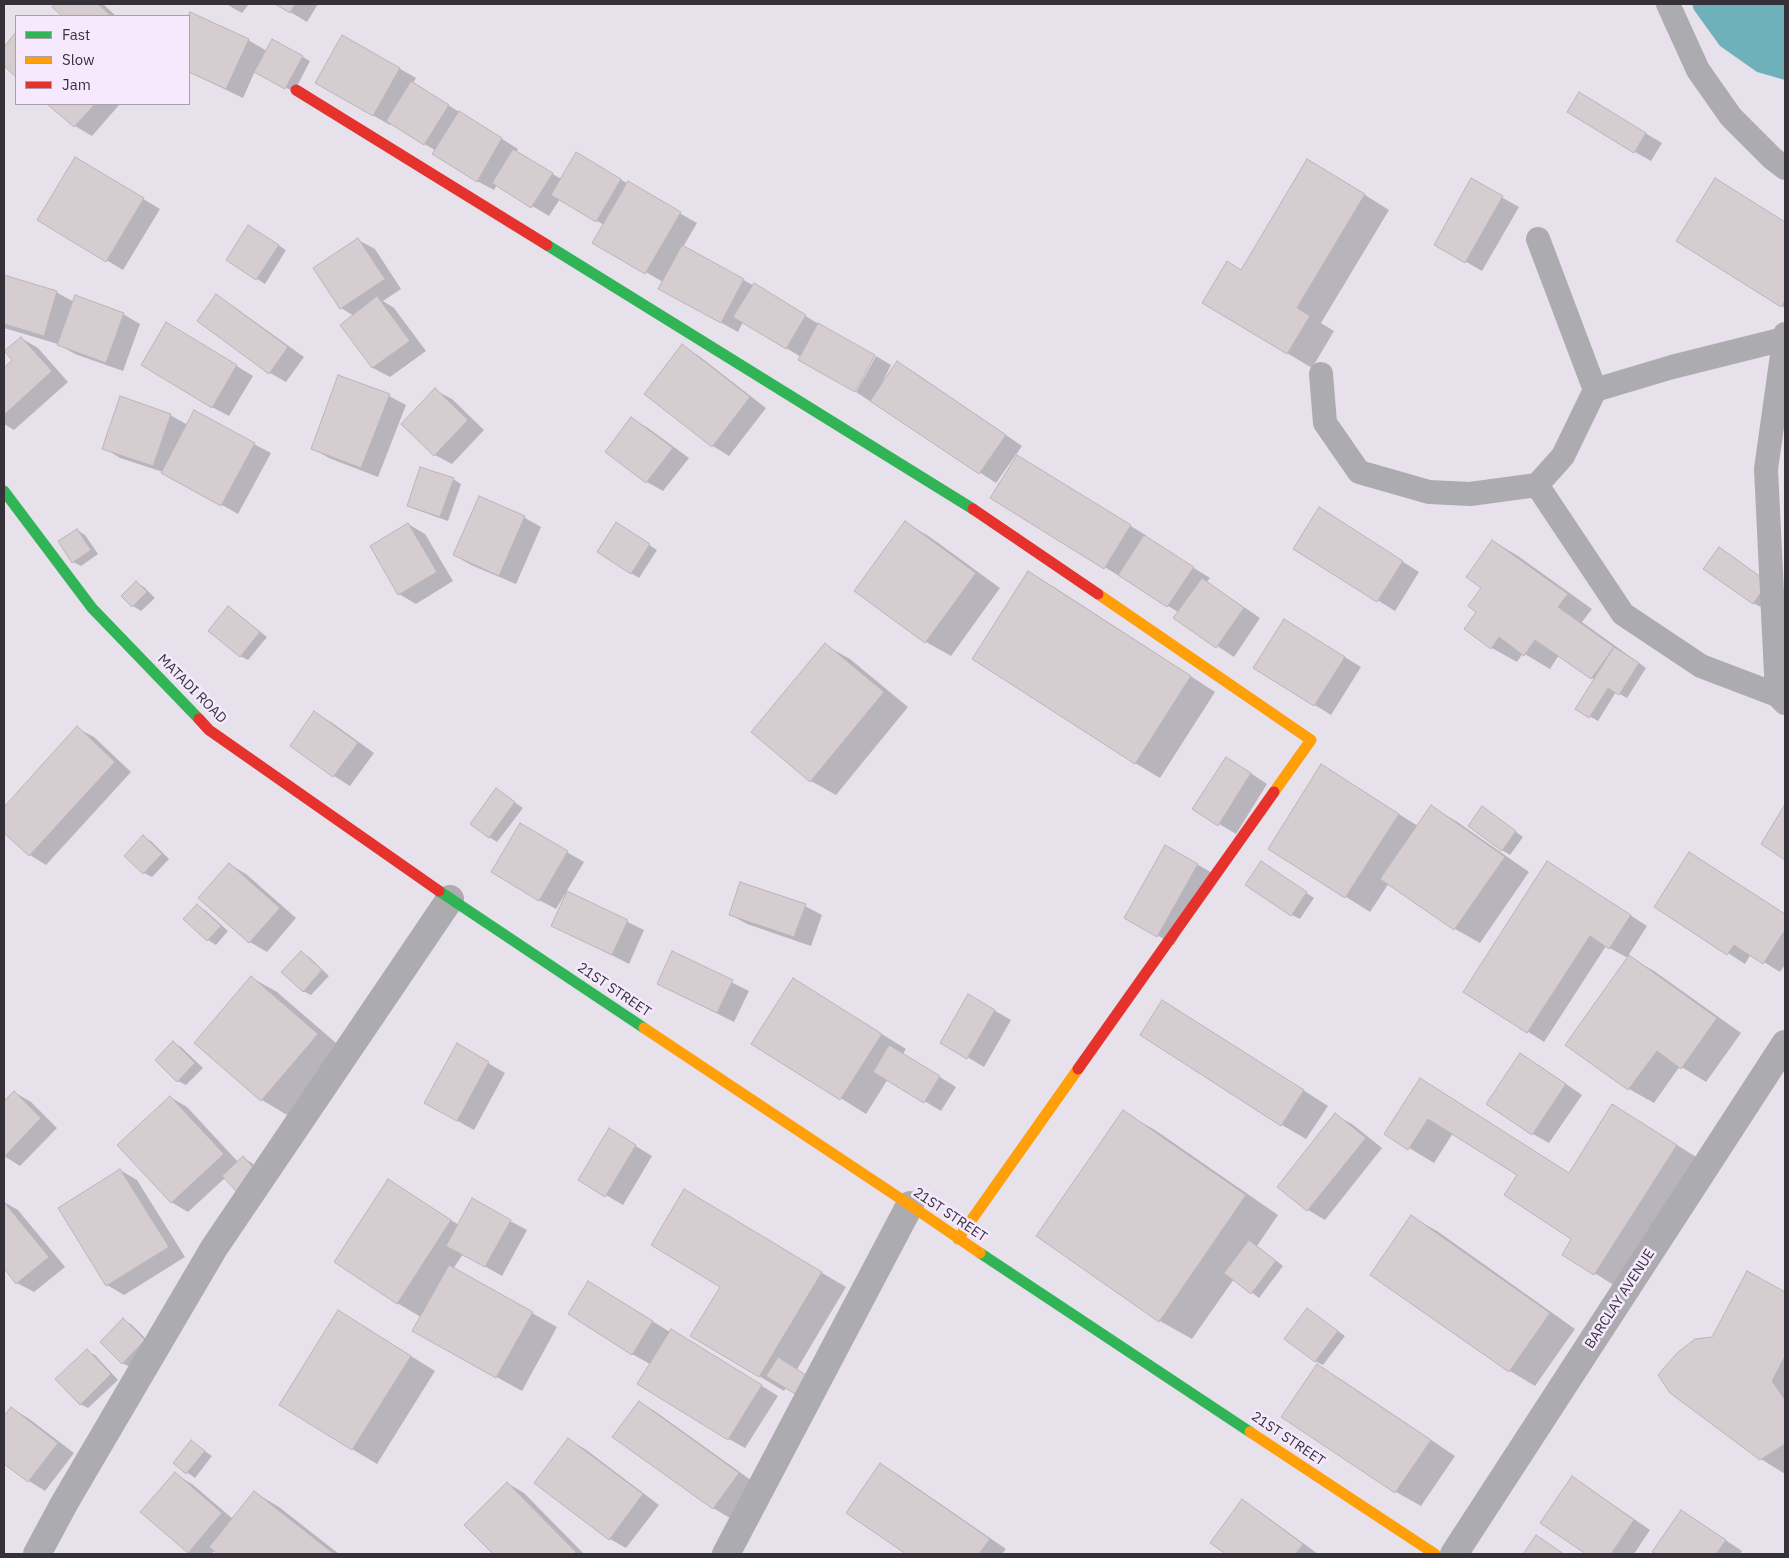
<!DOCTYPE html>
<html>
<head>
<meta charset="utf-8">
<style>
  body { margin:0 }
  #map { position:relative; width:1789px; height:1558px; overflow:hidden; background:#e7e1ec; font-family:"IBM Plex Sans",sans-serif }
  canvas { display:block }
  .frame { position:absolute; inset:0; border:5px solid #363139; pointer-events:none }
  .legend { position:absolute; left:15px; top:15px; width:175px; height:90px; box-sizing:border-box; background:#f6e9fe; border:1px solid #a99faf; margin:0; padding:6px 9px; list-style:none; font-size:15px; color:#363139 }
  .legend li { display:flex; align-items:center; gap:10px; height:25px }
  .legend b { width:25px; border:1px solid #a99faf }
</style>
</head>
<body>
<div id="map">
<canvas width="1789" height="1558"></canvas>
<div class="frame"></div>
<ul class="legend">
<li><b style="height:6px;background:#30b455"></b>Fast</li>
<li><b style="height:6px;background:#ff9f0a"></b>Slow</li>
<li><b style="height:6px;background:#e5322d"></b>Jam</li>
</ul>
</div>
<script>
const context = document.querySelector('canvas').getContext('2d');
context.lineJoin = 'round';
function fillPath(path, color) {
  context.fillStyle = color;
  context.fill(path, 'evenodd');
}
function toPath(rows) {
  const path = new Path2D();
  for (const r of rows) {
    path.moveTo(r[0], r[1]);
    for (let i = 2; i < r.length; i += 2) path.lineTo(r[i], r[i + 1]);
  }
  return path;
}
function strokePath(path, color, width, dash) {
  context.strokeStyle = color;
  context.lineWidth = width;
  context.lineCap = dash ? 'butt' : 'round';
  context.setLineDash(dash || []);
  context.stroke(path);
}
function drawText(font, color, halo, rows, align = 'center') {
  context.font = font + ' "IBM Plex Sans",sans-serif';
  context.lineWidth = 5;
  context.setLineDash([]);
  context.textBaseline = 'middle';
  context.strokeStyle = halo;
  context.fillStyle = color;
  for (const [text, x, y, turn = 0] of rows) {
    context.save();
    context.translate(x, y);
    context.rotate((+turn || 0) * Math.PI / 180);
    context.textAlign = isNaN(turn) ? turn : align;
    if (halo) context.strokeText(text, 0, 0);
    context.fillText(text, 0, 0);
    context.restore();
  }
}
fillPath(toPath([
  [1692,4,1785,4,1785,80,1757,72,1720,46,1694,10]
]), '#6fb1ba');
fillPath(toPath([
  [57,4,103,4,116,16,64,16,54,7],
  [226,4,249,4,242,13],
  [277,4,318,4,307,22],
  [189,17,248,40,267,51,272,40,310,61,294,92,255,71,243,98,189,72],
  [16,34,16,75,4,64,4,49],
  [343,36,416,78,413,83,518,149,516,152,561,179,576,154,697,223,683,247,771,295,822,326,801,357,743,322,738,332,676,298,663,282,594,242,604,225,560,199,549,216,497,185,494,190,477,181,436,151,391,123,390,125,316,83],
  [49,104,120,104,92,136,75,126],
  [1596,104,1662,143,1651,161,1635,152],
  [75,158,160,209,123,270,39,220],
  [1333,175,1389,210,1321,323,1334,331,1312,368,1287,353,1242,271],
  [1471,180,1519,207,1482,271,1435,244],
  [1732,189,1785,223,1785,308,1678,240],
  [256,231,286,250,265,284,228,260],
  [358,240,375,249,401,289,383,301,394,308,426,351,390,377,373,368,342,325,354,316,341,308],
  [4,277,56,292,74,302,123,314,140,324,123,371,75,354,58,344,4,328],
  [216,296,233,306,304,357,286,382,270,373],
  [183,333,253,376,229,416,212,407],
  [21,338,38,348,68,382,14,430,4,424,4,369,14,360],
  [682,346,699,356,766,408,729,456,713,446],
  [876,356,891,365,882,383,883,384,898,363,914,372,1022,446,996,483,856,392],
  [435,390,452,399,484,430,452,464,435,455],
  [389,396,406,405,378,477,329,458,312,448],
  [170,415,188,425,254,444,271,453,238,514,163,472,120,458,104,448],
  [632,419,648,428,689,458,663,491,647,482],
  [1034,466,1147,536,1146,538,1210,578,1207,582,1260,618,1234,657,1175,618,1178,612,992,498],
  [453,479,461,484,448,521,417,510,409,506],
  [479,498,525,518,541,527,516,584,471,565,454,555],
  [1336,519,1419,572,1395,611,1295,549],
  [905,522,930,537,1000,588,951,656,926,642,856,591],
  [408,524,425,534,453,581,416,604,399,594],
  [624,528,657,550,639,578,631,573],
  [77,530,85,535,98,554,81,566,73,562],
  [1493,541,1518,556,1592,609,1582,622,1646,668,1627,698,1616,692,1598,721,1577,709,1595,680,1559,655,1550,669,1523,653,1517,662,1492,648,1465,629,1478,611],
  [1727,553,1775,588,1761,607,1753,603],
  [1029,573,1054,587,1215,692,1160,778,1135,763],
  [136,582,144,587,155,598,141,611,133,606,123,596],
  [229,607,267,637,248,660,240,656],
  [1301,630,1361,667,1331,715,1255,668],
  [825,645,850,659,908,707,836,795,811,781],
  [314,713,331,722,374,753,350,786,334,776,292,745],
  [77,728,94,737,131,772,46,865,30,855,4,831,4,809],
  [1322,766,1418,826,1431,807,1456,821,1529,872,1480,943,1455,929,1389,883,1370,912,1269,848],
  [1243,768,1267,784,1236,834,1194,809],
  [504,795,523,808,497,842,489,837],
  [1483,808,1523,837,1510,855,1502,850],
  [520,825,584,862,566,892,644,930,629,964,553,925,567,894,565,894,556,909,539,900],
  [143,837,151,841,169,859,152,877,144,873],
  [1165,846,1214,874,1174,945,1126,917],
  [1690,853,1785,914,1785,965,1780,972,1751,954,1745,964,1656,907],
  [1548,862,1647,926,1628,956,1654,971,1741,1033,1706,1082,1680,1066,1654,1103,1629,1089,1567,1044,1628,958,1606,946,1544,1042,1465,991],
  [229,864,246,874,296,918,267,952,250,942],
  [1269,868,1314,898,1300,919,1292,915],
  [197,906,205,910,228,931,216,945,208,940,185,919],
  [805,906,822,915,811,946,747,924,731,915],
  [301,953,309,957,329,976,311,995,303,991],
  [673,953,749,991,734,1022,658,984],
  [252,978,277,992,343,1049,287,1115,262,1100,196,1043],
  [793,979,906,1049,903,1054,956,1087,941,1111,888,1079,866,1114,753,1043],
  [968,995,1011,1020,984,1067,942,1042],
  [1187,1016,1328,1106,1306,1139,1282,1125],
  [173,1043,181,1047,203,1068,186,1085,178,1081],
  [457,1045,505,1073,474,1130,425,1103],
  [1537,1064,1582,1095,1549,1143,1533,1134],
  [14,1092,31,1102,57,1128,20,1166,4,1156,4,1103],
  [1445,1094,1570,1174,1613,1105,1701,1160,1620,1289,1564,1254,1573,1239,1519,1175,1453,1133,1434,1163,1386,1134],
  [170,1097,187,1107,239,1163,244,1158,252,1163,265,1178,226,1177,188,1212,171,1202],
  [1123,1112,1155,1130,1278,1215,1257,1246,1283,1266,1259,1298,1234,1279,1192,1339,1160,1321],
  [1335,1115,1352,1124,1382,1148,1325,1220,1308,1210,1279,1186],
  [626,1140,652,1156,623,1205,580,1180],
  [120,1170,137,1180,185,1257,124,1295,107,1285],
  [389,1181,459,1225,510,1221,527,1230,502,1276,463,1254,453,1269,557,1327,522,1391,438,1345,421,1317,397,1303],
  [4,1202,18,1210,65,1267,34,1292,17,1283,4,1266],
  [708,1206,846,1287,784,1391,759,1376,722,1286],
  [1412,1217,1437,1231,1575,1329,1535,1386,1510,1371,1372,1275],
  [1748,1272,1785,1293,1785,1474,1761,1459,1713,1338],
  [605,1292,670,1332,688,1340,778,1396,745,1448,729,1439,650,1364,632,1354],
  [1308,1310,1345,1336,1323,1365,1315,1361],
  [123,1320,131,1324,152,1345,130,1367,122,1363],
  [363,1326,435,1371,377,1464,352,1449],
  [87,1351,95,1355,118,1380,88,1408,80,1404],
  [1317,1366,1342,1380,1455,1456,1421,1506,1396,1492,1283,1417],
  [639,1402,656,1412,755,1483,730,1518,713,1508],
  [11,1408,28,1418,74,1453,45,1491,29,1481,4,1462,4,1418],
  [569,1440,585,1449,659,1505,626,1548,610,1539],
  [199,1447,212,1456,195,1478,174,1463],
  [880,1464,897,1474,1006,1549,1002,1554,908,1554,848,1512],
  [175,1474,192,1484,233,1519,254,1492,279,1507,339,1554,220,1554,215,1550,212,1554,192,1554,188,1552],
  [1572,1478,1589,1488,1650,1530,1634,1554,1588,1554,1541,1522],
  [507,1483,524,1493,584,1554,494,1554,466,1525],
  [1242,1501,1259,1511,1318,1554,1228,1554,1212,1543],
  [1682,1511,1742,1551,1740,1554,1658,1554,1654,1551]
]), '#0003');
const building = toPath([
  [55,4,98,4,111,16,62,16,52,7,55,4],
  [275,4,295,4,290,13,275,4],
  [190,12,249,39,226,89,189,72,188,16,190,12],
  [16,32,16,77,4,66,4,47,16,32],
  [342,35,400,68,373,116,315,83,342,35],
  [272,39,303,56,285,89,254,72,272,39],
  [411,81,449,105,424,145,386,121,411,81],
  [1579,92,1646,133,1634,153,1567,112,1579,92],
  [47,104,95,104,74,127,47,104],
  [459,111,502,138,477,182,432,154,459,111],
  [513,149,553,173,531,208,492,183,513,149],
  [576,152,621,179,596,222,551,195,576,152],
  [75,157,144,198,106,262,37,220,75,157],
  [1307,159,1365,194,1297,308,1310,316,1287,354,1202,303,1227,261,1241,270,1307,159],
  [1471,178,1503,196,1465,263,1434,245,1471,178],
  [1715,178,1785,222,1785,300,1781,307,1676,241,1715,178],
  [628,181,681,212,645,274,592,243,628,181],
  [248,225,279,245,256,280,226,260,248,225],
  [358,238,385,279,340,309,313,268,358,238],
  [682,245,744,279,721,323,658,289,682,245],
  [4,275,57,291,44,336,4,324,4,275],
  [754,283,806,315,786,349,733,317,754,283],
  [216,294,288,347,269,374,197,321,216,294],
  [75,295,124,313,106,363,57,345,75,295],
  [377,296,410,341,372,368,340,325,377,296],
  [166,322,237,365,212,408,141,365,166,322],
  [818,323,875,355,855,392,798,360,818,323],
  [21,337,52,371,4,415,4,368,12,360,4,351,21,337],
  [682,344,750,397,712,447,644,394,682,344],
  [897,361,1006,435,979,474,870,401,897,361],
  [338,375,390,394,361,468,311,449,338,375],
  [435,388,468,420,434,456,401,424,435,388],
  [120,396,171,414,153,466,102,449,120,396],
  [194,410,255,443,221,506,161,473,194,410],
  [631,417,673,448,646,483,605,452,631,417],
  [1017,455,1131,525,1104,569,990,498,1017,455],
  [420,467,454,478,440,517,407,506,420,467],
  [479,496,525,516,499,576,453,555,479,496],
  [1319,507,1403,561,1377,602,1293,549,1319,507],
  [905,521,976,573,925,643,854,591,905,521],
  [616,522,650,544,631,574,597,552,616,522],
  [408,523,437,572,398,595,370,546,408,523],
  [77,529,91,550,72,563,58,541,77,529],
  [1144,535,1194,567,1167,607,1118,575,1144,535],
  [1492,540,1568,594,1558,607,1614,647,1591,679,1535,640,1524,656,1499,637,1491,649,1464,629,1476,612,1468,606,1481,588,1466,577,1492,540],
  [1719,547,1768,582,1753,604,1703,569,1719,547],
  [1028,571,1191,676,1135,764,972,659,1028,571],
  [1202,578,1244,608,1216,648,1173,618,1202,578],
  [136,581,147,592,132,607,121,596,136,581],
  [228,606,260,632,240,657,208,631,228,606],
  [1284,619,1345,657,1314,706,1253,668,1284,619],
  [825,643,884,692,810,782,751,732,825,643],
  [1614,647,1639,663,1619,695,1608,688,1589,718,1575,709,1614,647],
  [314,711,358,743,333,777,290,746,314,711],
  [77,726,115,762,29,856,4,833,4,807,77,726],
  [1226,757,1251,773,1218,826,1192,809,1226,757],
  [1321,764,1399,814,1345,898,1268,849,1321,764],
  [496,788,515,802,489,838,470,824,496,788],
  [1431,805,1505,857,1454,930,1380,879,1431,805],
  [1482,806,1516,831,1502,851,1468,826,1482,806],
  [1784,806,1785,807,1785,860,1761,844,1784,806],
  [520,823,568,851,539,901,491,872,520,823],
  [143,835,162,854,143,874,124,856,143,835],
  [1165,845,1198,864,1157,937,1124,918,1165,845],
  [1689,852,1785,914,1785,930,1763,964,1734,945,1727,955,1654,907,1689,852],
  [1261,861,1307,892,1291,916,1245,885,1261,861],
  [1547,861,1631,915,1609,949,1590,936,1527,1033,1463,992,1547,861],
  [229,863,280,908,249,943,198,898,229,863],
  [740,882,806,904,794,937,729,915,740,882],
  [567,891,628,920,612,955,551,926,567,891],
  [197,904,221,926,207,941,183,919,197,904],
  [301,951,322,970,303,992,281,972,301,951],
  [672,951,733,980,717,1013,657,984,672,951],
  [1629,955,1717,1018,1681,1069,1657,1051,1628,1090,1565,1045,1629,955],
  [251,976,318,1034,261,1101,194,1043,251,976],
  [793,978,882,1034,840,1100,751,1044,793,978],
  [968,994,995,1010,967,1059,940,1043,968,994],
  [1162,1000,1304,1090,1281,1126,1140,1035,1162,1000],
  [173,1041,195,1063,177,1082,155,1060,173,1041],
  [457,1043,489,1062,457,1121,424,1103,457,1043],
  [889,1045,940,1076,924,1103,873,1072,889,1045],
  [1520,1053,1566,1084,1532,1135,1486,1104,1520,1053],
  [1420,1078,1569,1173,1612,1104,1677,1145,1594,1275,1562,1255,1571,1239,1504,1195,1517,1175,1428,1119,1408,1150,1384,1134,1420,1078],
  [14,1091,41,1118,4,1157,4,1101,14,1091],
  [170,1096,224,1154,171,1203,117,1145,170,1096],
  [1123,1110,1246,1195,1159,1322,1036,1236,1123,1110],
  [1335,1113,1366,1138,1307,1211,1277,1187,1335,1113],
  [609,1128,636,1145,605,1197,578,1180,609,1128],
  [243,1156,258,1173,237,1192,222,1176,243,1156],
  [120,1169,169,1247,106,1286,58,1208,120,1169],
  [388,1179,451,1220,397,1304,334,1262,388,1179],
  [684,1189,822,1272,759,1377,690,1336,720,1287,651,1245,684,1189],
  [472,1198,511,1220,485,1267,446,1246,472,1198],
  [4,1202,49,1257,16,1284,4,1268,4,1202],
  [1411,1215,1550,1313,1509,1372,1370,1275,1411,1215],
  [1249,1240,1276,1261,1251,1294,1224,1273,1249,1240],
  [449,1265,533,1312,496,1378,412,1331,449,1265],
  [1747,1271,1785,1292,1785,1356,1772,1381,1785,1400,1785,1444,1760,1460,1670,1393,1658,1375,1677,1353,1695,1339,1712,1337,1747,1271],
  [588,1281,653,1321,632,1355,568,1314,588,1281],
  [1307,1308,1338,1331,1315,1362,1284,1339,1307,1308],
  [338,1310,411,1356,352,1450,279,1405,338,1310],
  [123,1318,145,1340,122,1364,100,1342,123,1318],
  [671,1329,762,1385,728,1440,637,1384,671,1329],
  [87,1349,111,1374,80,1405,55,1379,87,1349],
  [778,1357,809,1377,797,1395,766,1376,778,1357],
  [1317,1364,1431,1440,1395,1493,1281,1417,1317,1364],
  [639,1401,739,1473,713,1509,612,1437,639,1401],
  [11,1407,58,1443,28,1482,4,1464,4,1416,11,1407],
  [568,1438,643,1494,609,1540,534,1483,568,1438],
  [191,1440,205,1451,186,1474,173,1463,191,1440],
  [880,1463,990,1539,979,1554,906,1554,846,1513,880,1463],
  [175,1472,222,1513,188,1553,140,1512,175,1472],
  [1572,1476,1634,1520,1611,1554,1586,1554,1540,1523,1572,1476],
  [507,1482,576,1552,574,1554,493,1554,464,1525,507,1482],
  [254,1491,334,1554,218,1554,209,1547,254,1491],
  [1242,1499,1303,1544,1296,1554,1226,1554,1210,1543,1242,1499],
  [1681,1510,1726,1540,1716,1554,1656,1554,1652,1552,1681,1510],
  [1536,1535,1564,1554,1523,1554,1536,1535]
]);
fillPath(building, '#d5cdd0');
strokePath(building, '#bbb4b8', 1);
strokePath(toPath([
  [1668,4,1698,70,1731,117,1772,158,1785,168],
  [1538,239,1595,390],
  [1785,334,1766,469,1777,695,1785,703],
  [1321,374,1325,423,1359,472,1429,492,1470,494,1537,485],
  [1777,695,1701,666,1623,614,1537,485,1563,456,1595,390,1672,367,1784,339]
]), '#acabaf', 24);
strokePath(toPath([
  [37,1554,65,1502,214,1248,450,899],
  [726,1554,910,1205],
  [1454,1554,1785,1044]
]), '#acabaf', 28);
strokePath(toPath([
  [547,245,973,509],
  [4,491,92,608,199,719],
  [439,891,644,1028],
  [980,1253,1250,1432]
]), '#30b455', 11);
strokePath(toPath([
  [1098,594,1311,740,1274,792],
  [644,1028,910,1205,980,1253],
  [958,1239,1078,1069],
  [1250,1432,1435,1554]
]), '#ff9f0a', 11);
strokePath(toPath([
  [296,90,547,245],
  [973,509,1098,594],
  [199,719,209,730,439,891],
  [1078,1069,1274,792]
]), '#e5322d', 11);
drawText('14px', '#363139', '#f6e9fe', [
  ["MATADI ROAD",192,689,45],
  ["21ST STREET",614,990,34],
  ["21ST STREET",950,1215,34],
  ["BARCLAY AVENUE",1620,1299,-57],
  ["21ST STREET",1288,1439,34]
]);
</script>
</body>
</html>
